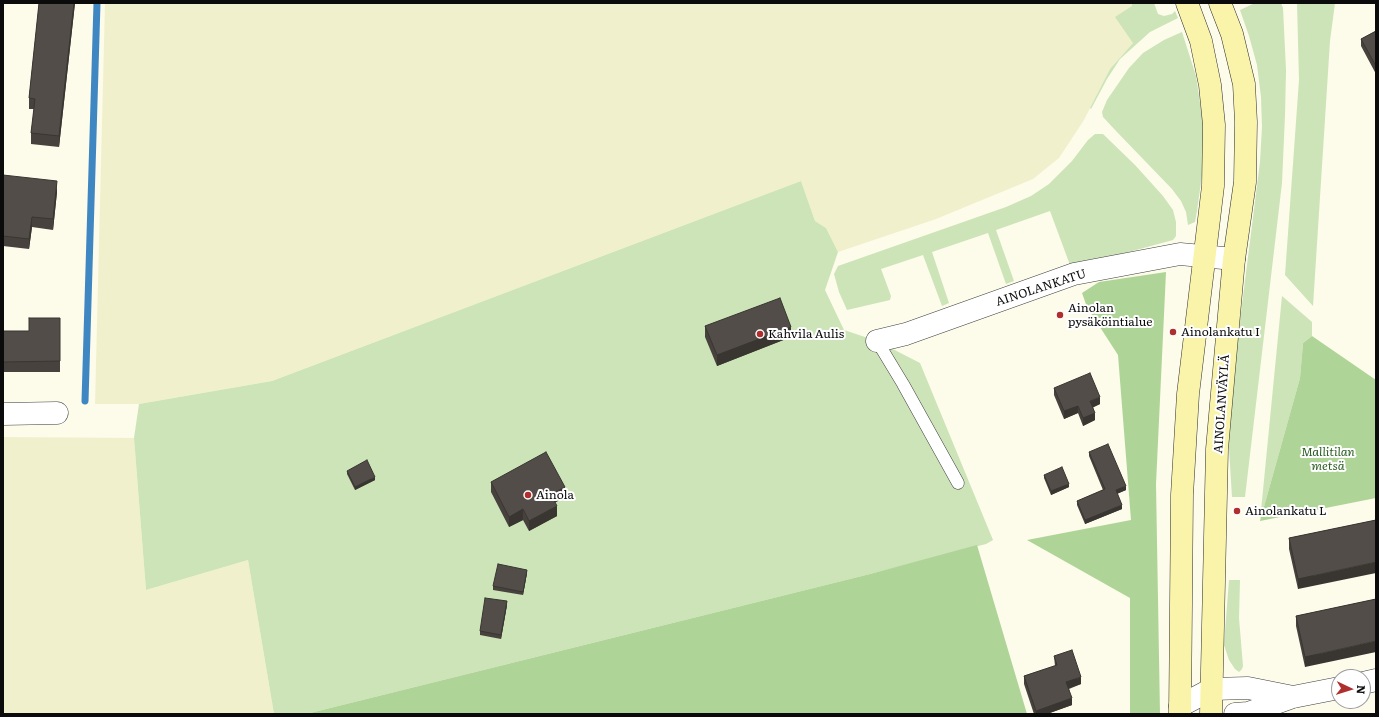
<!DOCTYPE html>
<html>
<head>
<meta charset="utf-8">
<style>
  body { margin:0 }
  #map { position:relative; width:1379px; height:717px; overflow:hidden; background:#fdfbea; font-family:Literata,serif }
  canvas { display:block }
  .frame { position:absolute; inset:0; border:4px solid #0b0b0b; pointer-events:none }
  .north { position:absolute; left:1331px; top:669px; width:40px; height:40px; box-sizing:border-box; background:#fff; border:1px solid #9d9d9d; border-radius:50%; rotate:94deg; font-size:11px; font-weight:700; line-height:16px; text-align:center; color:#0b0b0b }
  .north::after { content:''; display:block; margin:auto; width:14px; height:18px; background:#af2f2e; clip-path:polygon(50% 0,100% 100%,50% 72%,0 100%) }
</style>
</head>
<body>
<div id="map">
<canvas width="1379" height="717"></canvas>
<div class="frame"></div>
<div class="north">N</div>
</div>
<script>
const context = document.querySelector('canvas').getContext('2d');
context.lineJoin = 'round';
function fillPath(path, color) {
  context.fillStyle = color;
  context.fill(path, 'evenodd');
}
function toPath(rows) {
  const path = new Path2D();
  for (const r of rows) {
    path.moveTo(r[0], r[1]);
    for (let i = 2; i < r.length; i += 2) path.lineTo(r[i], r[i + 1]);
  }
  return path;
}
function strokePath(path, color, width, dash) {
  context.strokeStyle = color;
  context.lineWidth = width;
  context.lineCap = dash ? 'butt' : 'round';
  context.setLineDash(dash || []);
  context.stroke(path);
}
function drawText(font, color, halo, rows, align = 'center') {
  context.font = font + ' Literata,serif';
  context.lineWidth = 4;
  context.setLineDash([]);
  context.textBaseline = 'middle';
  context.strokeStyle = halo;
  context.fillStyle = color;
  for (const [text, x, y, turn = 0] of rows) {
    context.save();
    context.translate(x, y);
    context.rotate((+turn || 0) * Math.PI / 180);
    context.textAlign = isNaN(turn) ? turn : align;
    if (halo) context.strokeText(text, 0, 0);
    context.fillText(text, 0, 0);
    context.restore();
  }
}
fillPath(toPath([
  [105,3,1132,3,1133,43,1110,69,1084,120,1059,158,1033,179,936,219,838,252,826,228,815,221,801,181,272,381,139,404,95,404],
  [3,437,134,438,146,590,248,560,274,714,3,714]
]), '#f1f0cc');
fillPath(toPath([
  [1132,3,1154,3,1158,14,1164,16,1172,14,1175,11,1178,18,1150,32,1120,59,1107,79,1091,109,1090,108,1110,69,1133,43,1115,17,1132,6],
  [1255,3,1281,3,1283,8,1286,70,1285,115,1282,183,1245,497,1232,497,1228,432,1236,352,1260,162,1262,127,1261,97,1257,65,1249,36,1240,10],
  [1297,3,1335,3,1330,41,1313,306,1285,275,1299,80],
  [1182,32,1196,76,1204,130,1204,160,1197,211,1195,222,1188,225,1186,212,1181,201,1172,189,1117,132,1103,117,1102,112,1107,100,1129,68,1143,53,1164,40],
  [1095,134,1103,134,1135,165,1163,196,1173,210,1176,222,1176,236,1173,240,1088,263,1070,265,1050,211,996,230,1014,281,1006,284,988,233,932,252,949,303,942,306,923,255,881,269,891,296,890,300,847,310,839,292,834,274,838,266,1006,207,1031,196,1049,184,1072,161,1088,140],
  [801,181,815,221,826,228,838,252,825,290,844,330,877,341,920,363,993,540,986,544,870,574,306,714,274,714,248,560,146,590,134,438,139,404,272,381],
  [1282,296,1312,322,1312,336,1303,343,1300,378,1260,521],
  [1229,580,1240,580,1239,618,1243,666,1242,669,1239,672,1235,669,1229,660,1224,645]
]), '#cce4b7');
fillPath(toPath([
  [1166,272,1156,484,1160,714,1130,714,1130,598,1027,540,1131,520,1118,355,1087,307,1082,293,1099,282],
  [1312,336,1376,380,1376,498,1260,521,1300,378,1303,343],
  [977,545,1027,714,306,714,870,574]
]), '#afd497');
strokePath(toPath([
  [85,401,97,3]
]), '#3f87c2', 7);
const service = toPath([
  [877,341,903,384,958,483]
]);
const minor = toPath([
  [877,341,906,334,1074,274,1180,254,1234,259],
  [3,414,57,413],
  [1363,683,1376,680],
  [1180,706,1212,689,1248,688,1293,697],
  [1235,714,1248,713,1293,697,1339,688]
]);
const secondary = toPath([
  [1180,714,1182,495,1188,394,1213,186,1214,125,1210,85,1201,41,1187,3],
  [1211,714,1217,449,1234,259,1245,182,1246,122,1244,84,1232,34,1220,3]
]);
strokePath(service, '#3e3e3e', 13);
strokePath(minor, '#3e3e3e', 23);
strokePath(secondary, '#2d2d2d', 23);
strokePath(service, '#fff', 12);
strokePath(minor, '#fff', 22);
strokePath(secondary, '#f9f4aa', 22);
fillPath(toPath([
  [39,3,75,3,59,147,31,144,31,133,34,109,29,109,29,98],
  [1376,31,1376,74,1361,46,1361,39],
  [3,175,57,192,53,230,32,227,29,249,3,246],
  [60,318,60,372,3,372,3,331,29,331],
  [705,326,791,337,717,366,705,337],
  [1054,388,1100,404,1093,407,1095,420,1083,426,1078,413,1064,419,1054,395],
  [1089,452,1126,490,1117,494,1122,509,1085,524,1077,505,1077,501,1103,490,1089,456],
  [347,471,375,480,355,490,347,474],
  [1044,475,1069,487,1051,495,1044,478],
  [491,482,565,497,555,502,557,516,529,531,523,520,509,527,491,492],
  [1376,520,1298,589,1289,549,1289,538],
  [527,573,523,595,493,590,493,586],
  [1376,599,1305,667,1296,626,1296,616],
  [507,605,501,639,480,635,480,631],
  [1054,656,1081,684,1069,689,1072,705,1047,714,1034,714,1024,684,1024,676,1055,666]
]), '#47423e');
fillPath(toPath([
  [74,3,75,3,59,147,59,136],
  [57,181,57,192,53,230,53,219],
  [32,217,32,227,29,249,29,239],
  [791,327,791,337,717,366,717,355],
  [1100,397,1100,404,1090,409,1090,401],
  [1078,406,1078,413,1064,419,1064,411],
  [1095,413,1095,420,1083,426,1083,418],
  [375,477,375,480,355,490,355,487],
  [1069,484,1069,487,1051,495,1051,491],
  [1126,486,1126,490,1116,494,1116,490],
  [565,487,565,497,551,505,551,494],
  [1122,505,1122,509,1085,524,1085,520],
  [557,506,557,516,529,531,529,521],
  [523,509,523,520,509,527,509,517],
  [1376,562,1376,573,1298,589,1298,579],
  [527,570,527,573,523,595,523,592],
  [507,601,507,605,501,639,501,635],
  [1376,641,1376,652,1305,667,1305,657],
  [1081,677,1081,684,1066,689,1066,682],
  [1072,698,1072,705,1047,714,1036,714,1036,711]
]), '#393632');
const building = toPath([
  [39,3,74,3,59,136,31,133,35,99,29,98,39,3],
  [1376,31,1376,66,1361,39,1376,31],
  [3,175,57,181,53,219,32,217,29,239,3,236,3,175],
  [780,298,791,327,717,355,705,326,780,298],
  [29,318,60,318,60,361,3,362,3,331,29,331,29,318],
  [1090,373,1100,397,1090,401,1095,413,1083,418,1078,406,1064,411,1054,388,1090,373],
  [1108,444,1126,486,1116,490,1122,505,1085,520,1077,501,1105,489,1089,452,1108,444],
  [546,452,565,487,551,494,557,506,529,521,523,509,509,517,491,482,546,452],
  [367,460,375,477,355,487,347,471,367,460],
  [1062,467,1069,484,1051,491,1044,475,1062,467],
  [1376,520,1376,562,1298,579,1289,538,1376,520],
  [498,564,527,570,523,592,493,586,498,564],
  [485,598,507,601,501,635,480,631,485,598],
  [1376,599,1376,641,1305,657,1296,616,1376,599],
  [1072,650,1081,677,1066,682,1072,698,1036,711,1024,676,1057,665,1054,656,1072,650]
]);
fillPath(building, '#524d48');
strokePath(building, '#393632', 1);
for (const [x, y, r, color] of [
  [1060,315,4,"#af2f2e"],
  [1173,332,4,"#af2f2e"],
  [760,334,4,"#af2f2e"],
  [528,495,4,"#af2f2e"],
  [1237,511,4,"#af2f2e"]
]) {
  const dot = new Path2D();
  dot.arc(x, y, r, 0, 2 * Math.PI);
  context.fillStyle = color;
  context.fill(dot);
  strokePath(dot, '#fff', 1.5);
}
drawText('12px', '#0b0b0b', '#fff', [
  ["AINOLANKATU",1041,288,-18],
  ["AINOLANVÄYLÄ",1222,404,-86]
]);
drawText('12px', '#0b0b0b', '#fff', [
  ["Ainolan",1068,308],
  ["pysäköintialue",1068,322],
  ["Ainolankatu I",1181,332],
  ["Kahvila Aulis",768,334],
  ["Ainola",536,495],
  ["Ainolankatu L",1245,511]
], 'left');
drawText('italic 12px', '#2a5d21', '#fff', [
  ["Mallitilan",1328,452],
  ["metsä",1328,466]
]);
</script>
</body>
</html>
